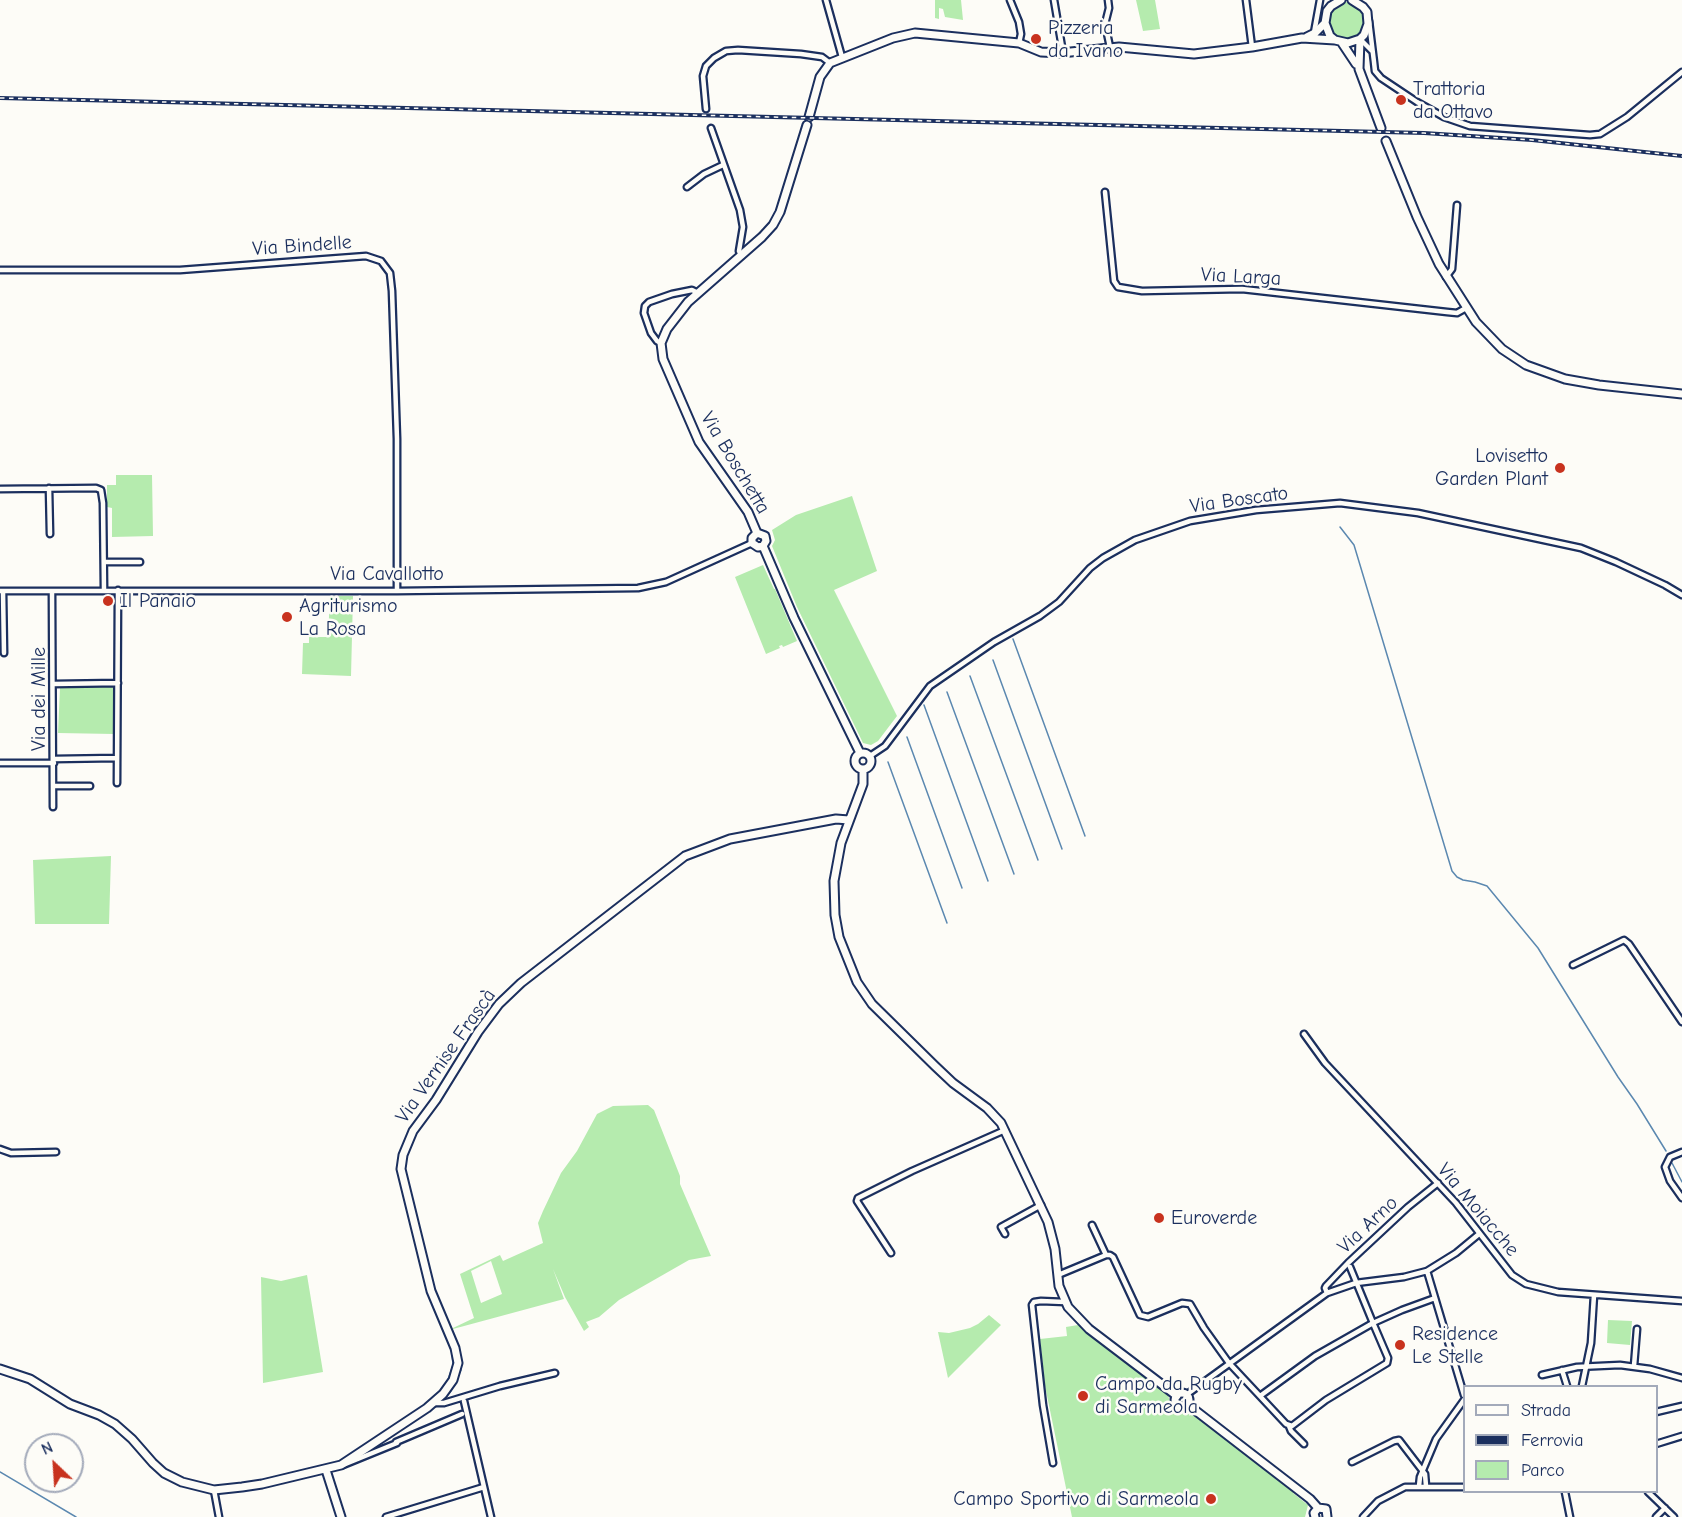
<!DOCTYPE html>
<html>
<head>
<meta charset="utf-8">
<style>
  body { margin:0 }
  #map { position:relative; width:1682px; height:1517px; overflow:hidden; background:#fdfcf7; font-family:"Comic Neue",sans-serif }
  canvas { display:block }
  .legend { position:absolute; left:1463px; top:1385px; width:195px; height:108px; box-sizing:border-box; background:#fdfcf7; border:2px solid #a3aaba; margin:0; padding:8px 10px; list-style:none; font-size:18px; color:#1b2f5e }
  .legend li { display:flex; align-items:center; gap:12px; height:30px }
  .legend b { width:30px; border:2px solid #a3aaba }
  .north { position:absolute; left:24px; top:1433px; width:60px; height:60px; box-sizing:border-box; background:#fdfcf7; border:2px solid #a3aaba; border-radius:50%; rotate:335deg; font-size:16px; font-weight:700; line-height:24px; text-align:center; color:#1b2f5e }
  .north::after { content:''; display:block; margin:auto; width:21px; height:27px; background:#c8321e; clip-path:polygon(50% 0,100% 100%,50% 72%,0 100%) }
</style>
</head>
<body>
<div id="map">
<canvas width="1682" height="1517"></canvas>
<ul class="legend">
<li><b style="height:8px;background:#fdfcf7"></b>Strada</li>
<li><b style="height:8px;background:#1b2f5e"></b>Ferrovia</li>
<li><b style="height:16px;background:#b5ebae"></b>Parco</li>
</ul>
<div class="north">N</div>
</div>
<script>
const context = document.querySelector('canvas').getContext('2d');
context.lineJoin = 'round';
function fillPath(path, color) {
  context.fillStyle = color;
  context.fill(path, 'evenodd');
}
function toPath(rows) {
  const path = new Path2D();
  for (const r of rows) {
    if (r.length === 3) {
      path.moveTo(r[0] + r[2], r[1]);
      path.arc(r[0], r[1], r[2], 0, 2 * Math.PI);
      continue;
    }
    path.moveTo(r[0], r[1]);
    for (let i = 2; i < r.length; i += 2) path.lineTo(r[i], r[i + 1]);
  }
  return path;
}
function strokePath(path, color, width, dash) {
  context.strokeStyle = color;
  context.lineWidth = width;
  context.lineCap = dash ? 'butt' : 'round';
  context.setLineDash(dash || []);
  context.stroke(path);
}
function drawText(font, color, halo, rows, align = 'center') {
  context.font = font + ' "Comic Neue",sans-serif';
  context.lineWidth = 5;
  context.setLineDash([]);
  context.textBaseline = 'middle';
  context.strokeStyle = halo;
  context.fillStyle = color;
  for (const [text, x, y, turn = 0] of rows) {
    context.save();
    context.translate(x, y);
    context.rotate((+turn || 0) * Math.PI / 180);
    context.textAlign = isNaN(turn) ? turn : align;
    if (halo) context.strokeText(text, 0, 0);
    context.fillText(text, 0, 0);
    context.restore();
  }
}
fillPath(toPath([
  [935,0,961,0,963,20,945,17,943,9,939,8,939,19,935,18],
  [1136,0,1155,0,1160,29,1143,31],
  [1347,21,19],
  [116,475,152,475,153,536,112,537,112,508,107,507,107,485,116,485],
  [852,496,877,571,834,590,897,716,878,741,871,745,863,743,797,607,772,546,775,540,772,530,796,515],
  [763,565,774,589,775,589,797,641,783,647,782,645,779,646,780,648,766,654,735,577],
  [330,596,353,596,351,676,302,674,303,643,309,643,309,637,328,637],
  [111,686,115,689,114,734,58,733,60,688],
  [111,856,109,924,35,924,33,860],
  [648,1105,654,1110,680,1176,680,1184,711,1256,689,1260,619,1300,599,1317,586,1322,589,1327,584,1331,565,1297,553,1269,564,1299,453,1329,453,1328,474,1318,460,1274,500,1255,503,1261,543,1243,538,1223,543,1211,561,1173,577,1151,597,1114,613,1106],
  [491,1261,502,1294,481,1303,471,1271],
  [307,1275,323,1372,263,1383,261,1277,281,1281],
  [989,1315,1001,1325,948,1378,938,1332,949,1333,970,1328,978,1324],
  [1608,1320,1632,1321,1630,1345,1607,1343],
  [1078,1325,1168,1395,1171,1406,1179,1411,1187,1410,1190,1412,1189,1416,1192,1413,1294,1491,1293,1493,1308,1505,1305,1517,1072,1517,1045,1386,1040,1339,1067,1336,1066,1327]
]), '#b5ebae');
strokePath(toPath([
  [1340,527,1354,545,1452,871,1457,877,1463,880,1475,882,1487,886,1538,948,1618,1077,1637,1104,1666,1151],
  [1013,639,1085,836],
  [993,660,1062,849],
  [970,676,1038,860],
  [947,692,1014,874],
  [924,705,988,881],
  [907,737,962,888],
  [888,762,947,923],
  [1672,1163,1682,1182],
  [397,1167,399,1177],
  [436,1396,448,1380,453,1365,452,1352,439,1318],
  [442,1400,451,1391,461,1370],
  [0,1472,76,1517]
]), '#5b88b0', 1.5);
const street = toPath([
  [826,0,842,57],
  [1010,0,1019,22,1021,34,1019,43],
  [1054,0,1063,53],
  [1108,0,1109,8,1105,24,1110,47],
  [1246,0,1252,47],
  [1369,21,1374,62,1375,71,1381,78,1417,102,1444,117,1470,126,1590,135,1600,134,1627,117,1682,72],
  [1314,33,1320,0],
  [1360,39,1372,51],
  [706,109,703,76,706,66,714,58,726,51,738,50,801,54,822,57,830,63],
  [711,128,740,210,743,227,739,251,741,255],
  [687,187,704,174,723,165],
  [1105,192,1114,281,1118,287,1142,291,1242,289,1447,312,1457,313,1466,308],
  [0,270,180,270,366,256,381,261,390,273,392,291,397,439,397,591],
  [1446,277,1452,269,1457,205],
  [661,343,657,341,651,333,644,313,645,306,649,302,672,294,692,290,698,293],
  [49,488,50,534],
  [0,489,96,488,101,490,103,503,104,590],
  [104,562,140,562],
  [0,591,397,591,638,588,666,582,752,543],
  [3,591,4,653],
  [52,591,53,807],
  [54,684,118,683],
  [870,756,885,746,930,686,994,642,1040,616,1059,602,1090,568,1103,558,1135,540,1190,521,1256,510,1340,503,1418,513,1581,548,1616,562,1665,585,1682,595],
  [54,759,117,758],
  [0,763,54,763],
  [117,783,118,590],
  [54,786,90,786],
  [1573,965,1624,940,1629,944,1682,1022],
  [1304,1034,1325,1063,1456,1203,1512,1275,1526,1284,1558,1292,1682,1301],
  [0,1149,11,1153,56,1152],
  [1682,1152,1670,1157,1665,1167,1670,1181,1682,1198],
  [1092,1225,1106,1255],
  [1005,1234,1001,1227,1041,1205],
  [891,1253,857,1201,858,1198,912,1171,1005,1130],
  [1427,1271,1464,1395],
  [1058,1275,1106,1255,1110,1255,1113,1257,1140,1315,1148,1317,1182,1303,1190,1304,1204,1328,1229,1363,1286,1424,1292,1426,1326,1400,1387,1363,1388,1358,1373,1323,1402,1310,1435,1298],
  [1327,1293,1325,1288,1326,1286,1348,1263,1408,1207,1438,1183],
  [1634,1366,1637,1329],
  [1562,1370,1567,1386],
  [1542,1375,1577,1367,1620,1365,1650,1369,1682,1378],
  [1582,1386,1591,1343,1594,1295],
  [1186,1395,1327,1293,1356,1283,1404,1277,1427,1271,1456,1253,1479,1234],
  [1260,1396,1315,1356,1373,1323,1350,1267],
  [464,1401,491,1517],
  [432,1403,444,1403,500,1386,555,1373],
  [1656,1412,1682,1406],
  [1289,1426,1291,1431,1304,1444],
  [396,1442,462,1414],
  [1656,1444,1682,1436],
  [1352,1462,1394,1441,1399,1440,1425,1474,1426,1486],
  [1053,1463,1043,1405,1032,1305,1034,1302,1041,1301,1065,1302],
  [343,1465,397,1443],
  [1419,1486,1420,1477,1436,1439,1464,1400],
  [214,1490,219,1517],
  [1565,1492,1570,1517],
  [1648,1492,1674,1517],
  [386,1517,484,1487],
  [1363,1517,1378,1501,1405,1487,1464,1487],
  [1656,1517,1665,1508]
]);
const secondary = toPath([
  [1341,0,1331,6,1327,11,1325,23,1330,36,1335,40,1348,43,1360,39,1364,35,1368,24,1367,12,1363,7,1352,0],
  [1307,37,1315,33,1325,23],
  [1360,39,1359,69,1381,128],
  [1342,43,1356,64],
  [809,117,820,77,830,63,893,38,915,33,1019,43,1041,52,1061,53,1119,47,1194,54,1252,47,1302,38,1335,40],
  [1386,141,1417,217,1439,264,1476,322,1502,349,1526,365,1565,379,1599,385,1682,394],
  [757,533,748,512,699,442,663,359,661,343,667,329,688,302,762,237,773,225,780,212,807,125],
  [757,533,765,536,766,541,763,546,794,618,860,753],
  [757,533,752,538,752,543,758,547,763,546],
  [863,761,8],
  [863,769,863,784,841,843,834,881,835,915,839,937,857,982,872,1004,935,1066,953,1083,987,1108,1001,1123,1048,1222,1055,1249,1059,1286,1068,1307,1089,1329,1177,1396],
  [0,1369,30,1379,70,1404,99,1415,115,1424,132,1439,153,1463,164,1473,182,1482,214,1490,242,1487,262,1484,341,1465,427,1408,443,1394,453,1380,458,1363,455,1348,431,1291,401,1169,403,1155,413,1131,436,1100,478,1032,499,1004,521,983,685,856,730,839,836,819,849,820],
  [1182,1400,7],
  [1187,1404,1310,1499,1318,1508,1326,1509,1327,1517],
  [326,1470,341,1517],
  [1315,1517,1314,1513,1318,1508]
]);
strokePath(street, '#1b2f5e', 9);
strokePath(secondary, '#1b2f5e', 11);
strokePath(street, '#fdfcf7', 4.5);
strokePath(secondary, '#fdfcf7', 7);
const rail = toPath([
  [0,98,1424,133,1532,140,1682,156]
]);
strokePath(rail, '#1b2f5e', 4);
strokePath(rail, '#fdfcf7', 1.5, [4.5]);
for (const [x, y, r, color] of [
  [1036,39,6,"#c8321e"],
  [1401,100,6,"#c8321e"],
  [1560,468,6,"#c8321e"],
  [108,601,6,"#c8321e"],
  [287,617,6,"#c8321e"],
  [1159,1218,6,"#c8321e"],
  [1400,1345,6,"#c8321e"],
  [1083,1396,6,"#c8321e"],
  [1211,1499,6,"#c8321e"]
]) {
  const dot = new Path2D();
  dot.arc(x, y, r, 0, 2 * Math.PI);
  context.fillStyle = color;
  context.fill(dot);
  strokePath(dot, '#fdfcf7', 2);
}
drawText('20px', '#1b2f5e', '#fdfcf7', [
  ["Pizzeria",1048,28],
  ["da Ivano",1048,51],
  ["Trattoria",1413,89],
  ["da Ottavo",1413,112],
  ["Lovisetto",1548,456,"right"],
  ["Garden Plant",1548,479,"right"],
  ["Il Panaio",120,601],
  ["Agriturismo",299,606],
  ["La Rosa",299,629],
  ["Euroverde",1171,1218],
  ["Residence",1412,1334],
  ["Le Stelle",1412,1357],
  ["Campo da Rugby",1095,1384],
  ["di Sarmeola",1095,1407],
  ["Campo Sportivo di Sarmeola",1199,1499,"right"]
], 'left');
drawText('20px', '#1b2f5e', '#fdfcf7', [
  ["Via Bindelle",302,246,-4],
  ["Via Larga",1241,277,3],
  ["Via Boschetta",735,463,59],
  ["Via Boscato",1239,500,-8],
  ["Via Cavallotto",387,574],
  ["Via dei Mille",39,699,-90],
  ["Via Vernise Frascà",446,1056,-55],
  ["Via Moiacche",1478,1210,50],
  ["Via Arno",1368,1225,-43]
]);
</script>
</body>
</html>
